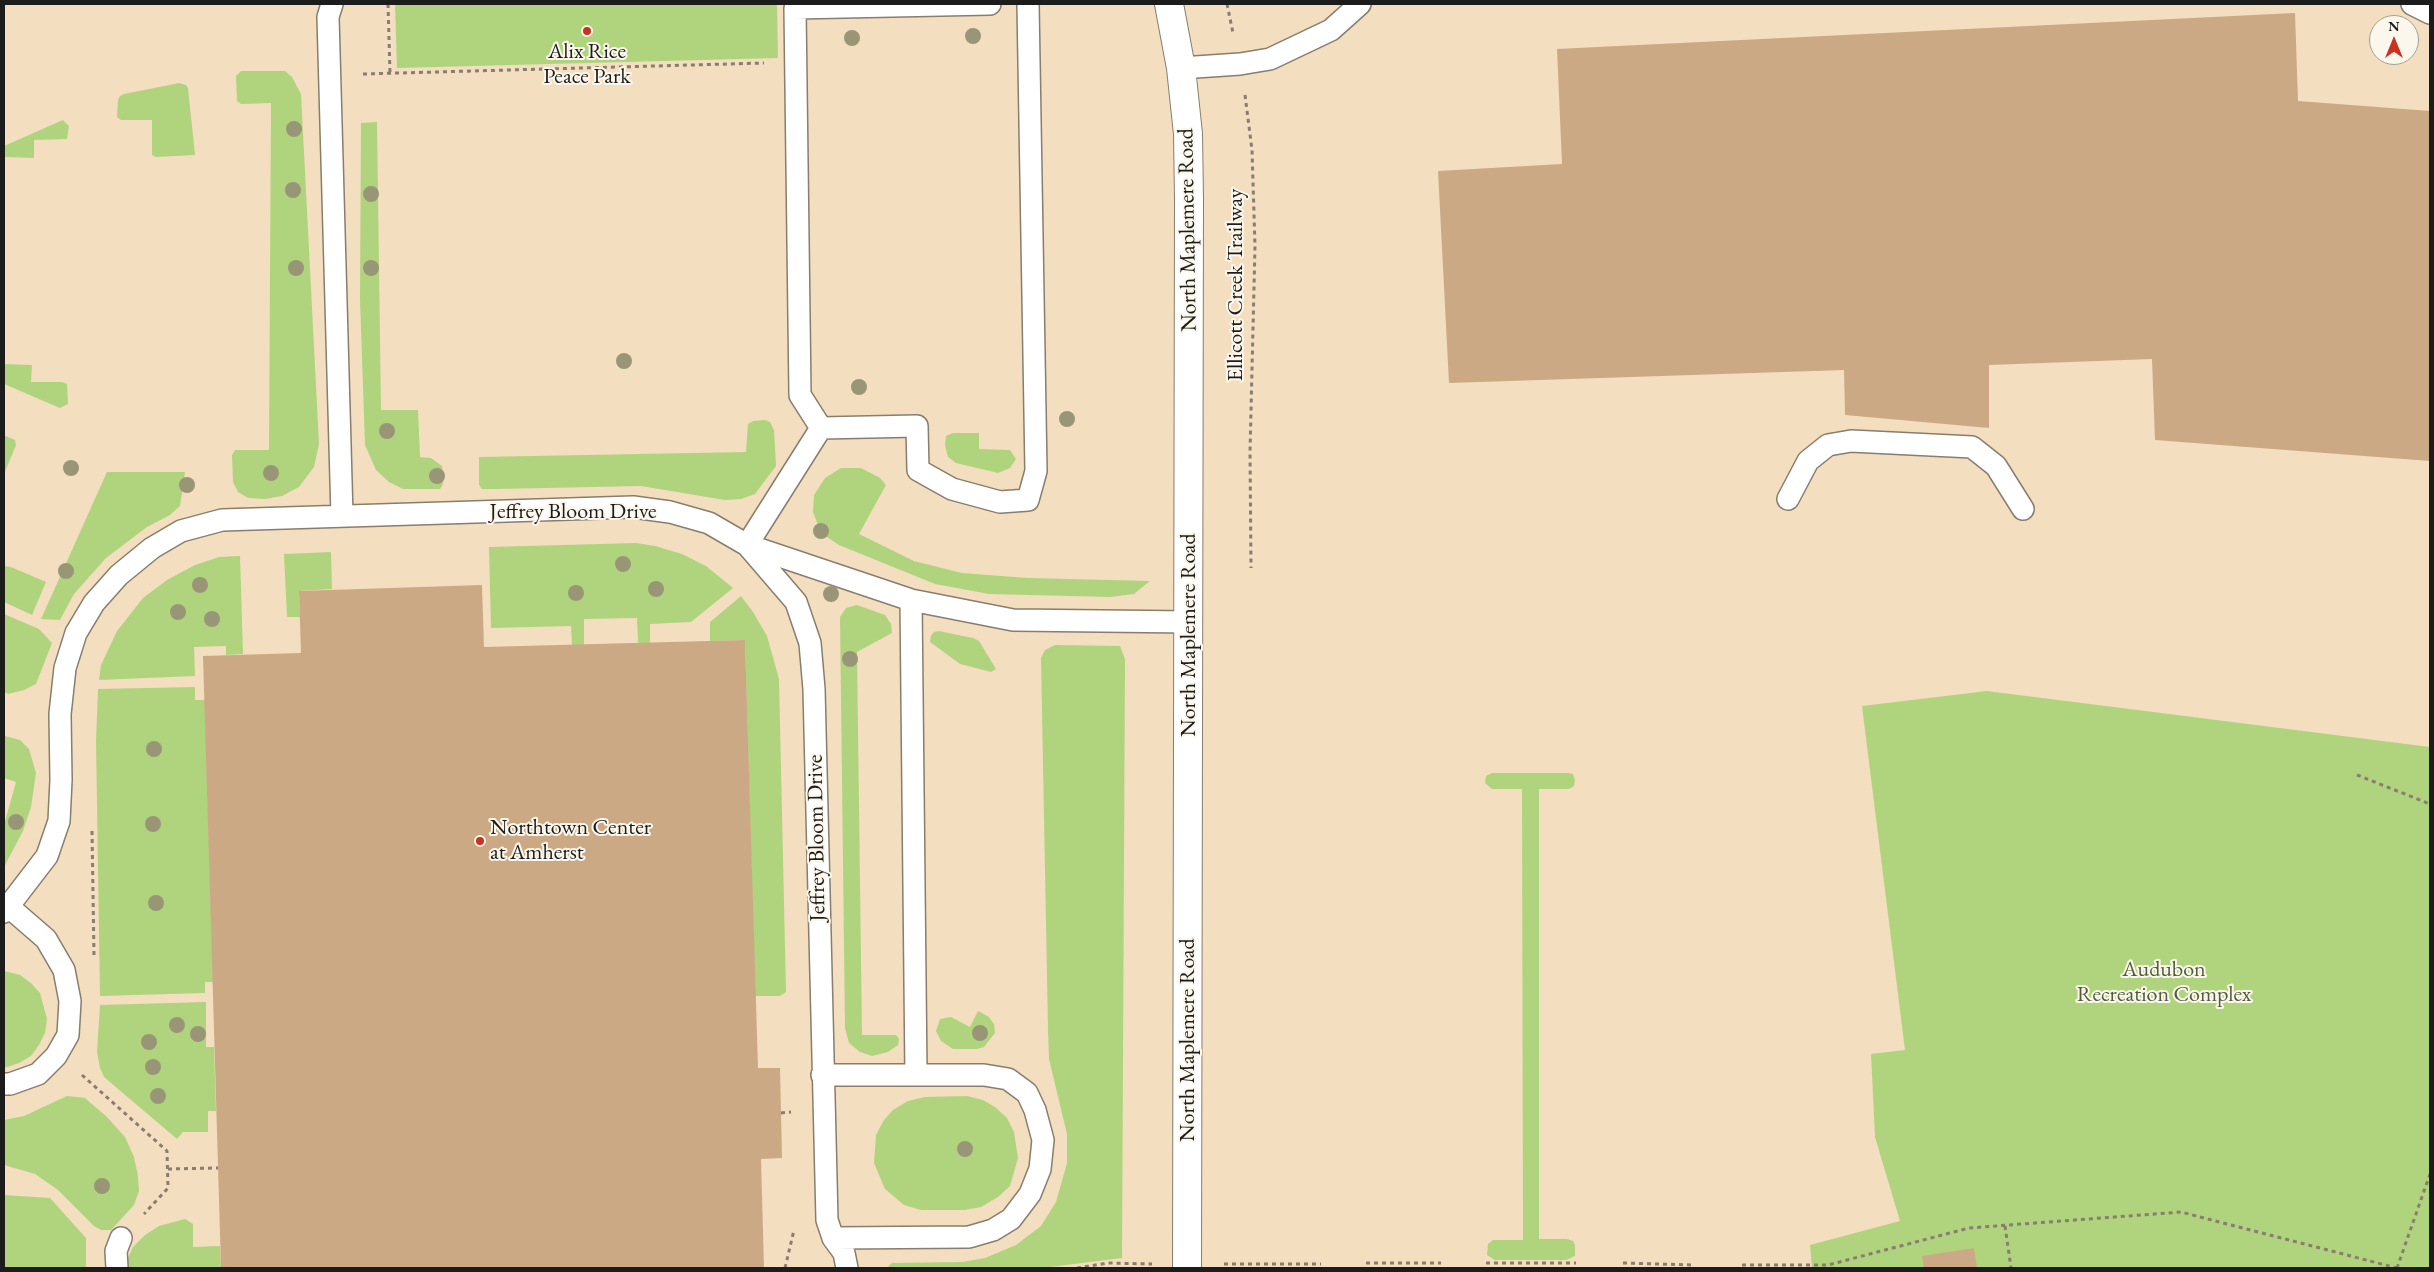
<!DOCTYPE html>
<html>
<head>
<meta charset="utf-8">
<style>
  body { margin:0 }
  #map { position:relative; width:2434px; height:1272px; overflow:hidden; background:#f3dec0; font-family:"EB Garamond",serif }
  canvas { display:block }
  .frame { position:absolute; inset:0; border:5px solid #1c1c1c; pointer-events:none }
  .north { position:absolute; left:2369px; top:15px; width:50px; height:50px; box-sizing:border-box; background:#fbf7ec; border:1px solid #a29f99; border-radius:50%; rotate:0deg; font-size:14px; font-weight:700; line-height:20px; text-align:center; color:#1c1c1c }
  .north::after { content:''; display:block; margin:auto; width:18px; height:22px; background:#c8321e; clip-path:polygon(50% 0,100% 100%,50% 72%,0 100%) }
</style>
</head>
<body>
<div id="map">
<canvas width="2434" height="1272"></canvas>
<div class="frame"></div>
<div class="north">N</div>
</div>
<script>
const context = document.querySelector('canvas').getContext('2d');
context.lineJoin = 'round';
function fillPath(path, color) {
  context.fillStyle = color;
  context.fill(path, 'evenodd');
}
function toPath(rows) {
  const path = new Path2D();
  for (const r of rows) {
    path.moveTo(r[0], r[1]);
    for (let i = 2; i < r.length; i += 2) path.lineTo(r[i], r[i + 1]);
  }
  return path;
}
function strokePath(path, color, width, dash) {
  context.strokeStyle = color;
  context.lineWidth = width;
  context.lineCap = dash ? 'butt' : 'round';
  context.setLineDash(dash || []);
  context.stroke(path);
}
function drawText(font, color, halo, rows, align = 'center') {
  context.font = font + ' "EB Garamond",serif';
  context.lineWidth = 4;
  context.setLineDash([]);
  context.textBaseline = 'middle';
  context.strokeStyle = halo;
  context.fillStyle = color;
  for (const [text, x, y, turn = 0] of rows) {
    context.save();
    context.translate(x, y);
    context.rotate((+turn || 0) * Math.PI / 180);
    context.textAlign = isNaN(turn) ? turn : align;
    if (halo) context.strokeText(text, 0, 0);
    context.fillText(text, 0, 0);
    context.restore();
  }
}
fillPath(toPath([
  [395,4,777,4,778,58,397,68],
  [241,71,285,71,292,77,301,94,319,444,314,467,299,487,282,496,265,499,248,498,238,492,233,482,232,455,235,450,269,450,271,103,241,104,237,101,236,76],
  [179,83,186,85,188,88,195,155,156,157,152,155,152,120,121,120,117,117,118,100,120,96,124,94],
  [63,120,69,126,67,139,34,140,34,158,4,157,4,146],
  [377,122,381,410,418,410,420,457,431,458,442,466,443,484,440,489,403,489,389,482,376,470,365,445,360,299,361,123],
  [4,364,32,365,31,382,62,382,67,384,68,404,60,408,4,384],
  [765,420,770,422,774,430,776,466,755,494,741,499,725,500,641,486,498,489,482,489,479,485,479,457,746,452,748,424,753,421],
  [953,433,979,433,979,449,1010,450,1016,459,1010,468,998,473,956,463,948,457,945,445,946,436],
  [6,436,15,440,16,445,4,474,4,437],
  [841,468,861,468,880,478,886,485,859,534,914,561,962,573,1028,578,1150,581,1134,594,1110,597,989,594,935,584,839,545,821,533,813,512,814,495,825,478],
  [107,472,185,472,180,506,170,515,147,527,106,558,74,594,60,620,41,619],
  [636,543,655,546,682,554,706,566,733,588,691,622,650,624,650,643,638,643,637,618,584,619,584,645,572,645,571,626,491,628,489,547],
  [331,552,332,589,299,591,300,617,287,617,284,554],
  [240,556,243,654,226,655,226,646,194,647,195,676,99,680,101,665,117,631,143,598,167,580,195,565,219,557],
  [4,566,11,567,46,582,32,615,4,602],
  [741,596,753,612,767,636,779,679,786,992,780,996,755,996,745,640,710,641,710,622],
  [857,605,885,615,891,624,892,633,857,652,862,1035,896,1035,899,1039,898,1045,888,1052,872,1056,860,1052,849,1043,845,1028,840,617,846,608],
  [4,614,39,629,52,643,36,684,24,690,8,694,4,692],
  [939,631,973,638,979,641,996,669,991,672,960,664,930,642,931,636,934,632],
  [1055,645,1120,646,1125,659,1122,1258,1042,1268,891,1268,888,1266,892,1263,962,1262,985,1258,1016,1245,1041,1226,1056,1202,1067,1163,1067,1134,1049,1059,1048,1029,1041,658,1045,650],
  [195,687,195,700,205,700,213,982,205,982,205,993,100,996,96,741,98,689],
  [1987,691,2430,747,2430,1268,1812,1268,1810,1245,1900,1221,1875,1137,1871,1054,1905,1050,1862,706],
  [5,736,20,740,29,749,36,773,31,807,23,831,4,867,4,825,16,782,4,778],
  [1492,773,1568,773,1573,774,1575,780,1574,786,1569,789,1539,789,1539,1239,1567,1239,1573,1241,1575,1245,1575,1256,1566,1260,1495,1260,1487,1255,1488,1244,1493,1240,1523,1240,1522,789,1492,789,1485,783,1486,776],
  [4,971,20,975,31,983,40,993,47,1019,45,1033,39,1045,31,1056,19,1063,4,1068],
  [206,1002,206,1047,214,1047,216,1111,208,1111,208,1132,183,1132,177,1139,104,1077,100,1068,97,1052,100,1005],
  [978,1011,989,1017,994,1024,995,1033,984,1047,977,1049,953,1049,941,1041,936,1031,940,1019,951,1017,970,1027],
  [67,1096,85,1098,107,1117,125,1137,134,1157,138,1176,139,1191,134,1205,111,1230,101,1230,94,1226,58,1190,35,1174,4,1165,4,1120,24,1116],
  [967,1096,983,1100,995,1107,1007,1118,1014,1132,1018,1158,1010,1186,998,1197,981,1207,965,1210,921,1210,904,1205,885,1189,874,1163,876,1135,884,1120,893,1110,908,1101,925,1097],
  [4,1195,50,1198,86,1238,86,1268,4,1268],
  [185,1219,193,1224,193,1247,220,1246,221,1268,128,1268,128,1258,133,1247,145,1235,159,1226]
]), '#b0d47d');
fillPath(toPath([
  [2295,13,2298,101,2430,111,2430,461,2155,440,2152,359,1989,365,1989,428,1845,415,1844,370,1449,383,1438,171,1562,164,1557,49],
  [482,585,484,647,745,640,758,1068,780,1068,782,1158,761,1159,764,1268,221,1268,203,656,301,653,299,591],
  [1974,1248,1977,1268,1924,1268,1922,1256]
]), '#cca985');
const lane = toPath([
  [332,4,328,17,342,516],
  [990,4,795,8,800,395,821,428,917,426,918,470,952,489,1000,502,1028,500,1036,471,1028,4],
  [2412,4,2430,13],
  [1181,68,1240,64,1270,59,1331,30,1360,4],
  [821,428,747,545,911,600,1013,620,1190,622],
  [1788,499,1808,461,1828,445,1851,441,1972,447,1996,466,2023,509],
  [911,600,916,1075],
  [4,912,47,856,59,821,61,780,60,714,65,668,76,633,94,603,119,575,152,548,181,531,222,520,633,507,670,512,709,523,747,545,796,602,810,643,814,689,827,1220,833,1238,844,1253,847,1268],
  [822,1075,984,1075,1008,1079,1027,1093,1035,1110,1043,1140,1040,1169,1030,1194,1011,1219,993,1230,969,1237,833,1238],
  [4,1084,10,1084,38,1074,56,1056,68,1035,70,1001,64,970,46,939,9,907],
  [117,1268,116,1251,121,1238]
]);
const street = toPath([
  [1169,4,1181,68,1188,134,1189,199,1187,1268]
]);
strokePath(lane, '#887d6e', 24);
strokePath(street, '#887d6e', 30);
strokePath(toPath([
  [388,4,390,73],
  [1227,4,1233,33],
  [363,74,764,63],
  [1245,95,1252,150,1255,246,1250,452,1251,568],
  [2357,775,2430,804],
  [92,831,94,955],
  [82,1075,167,1151,168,1188,144,1214],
  [781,1113,791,1112],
  [168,1169,218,1168],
  [2005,1226,2011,1268],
  [1366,1263,1441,1263],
  [1486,1263,1576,1263],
  [1623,1263,1693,1265],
  [1224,1264,1321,1264],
  [1742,1265,1828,1265,1969,1228,2181,1212,2397,1268],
  [785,1268,794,1230],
  [1077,1268,1108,1263,1152,1264],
  [2397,1268,2430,1174]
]), '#887d6e', 3, [4, 4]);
strokePath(lane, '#fff', 21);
strokePath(street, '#fff', 28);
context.fillStyle = '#999678';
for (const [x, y] of [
  [973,36],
  [852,38],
  [294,129],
  [293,190],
  [371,194],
  [296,268],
  [371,268],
  [624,361],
  [859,387],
  [1067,419],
  [387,431],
  [71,468],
  [271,473],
  [437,476],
  [187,485],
  [821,531],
  [623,564],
  [66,571],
  [200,585],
  [656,589],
  [576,593],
  [831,594],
  [178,612],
  [212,619],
  [850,659],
  [154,749],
  [16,822],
  [153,824],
  [156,903],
  [177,1025],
  [980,1033],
  [198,1034],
  [149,1042],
  [153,1067],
  [158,1096],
  [965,1149],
  [102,1186]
]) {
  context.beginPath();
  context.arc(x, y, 8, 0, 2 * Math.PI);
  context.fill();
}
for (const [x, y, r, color] of [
  [587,31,5,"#c8321e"],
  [480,841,5,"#c8321e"]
]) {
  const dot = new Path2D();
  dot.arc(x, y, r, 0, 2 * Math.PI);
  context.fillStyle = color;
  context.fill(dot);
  strokePath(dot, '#fbf7ec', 2);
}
drawText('22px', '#1c1c1c', '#fbf7ec', [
  ["Alix Rice",587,52],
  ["Peace Park",587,77],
  ["Northtown Center",490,828,"left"],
  ["at Amherst",490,853,"left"]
]);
drawText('22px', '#1c1c1c', '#fbf7ec', [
  ["North Maplemere Road",1188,230,-91],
  ["Ellicott Creek Trailway",1236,285,-90],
  ["Jeffrey Bloom Drive",573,512],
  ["North Maplemere Road",1189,635,-90],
  ["Jeffrey Bloom Drive",817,838,-91],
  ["North Maplemere Road",1188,1040,-90]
]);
drawText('22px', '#505c3e', '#fbf7ec', [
  ["Audubon",2164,970],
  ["Recreation Complex",2164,995]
]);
</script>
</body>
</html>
